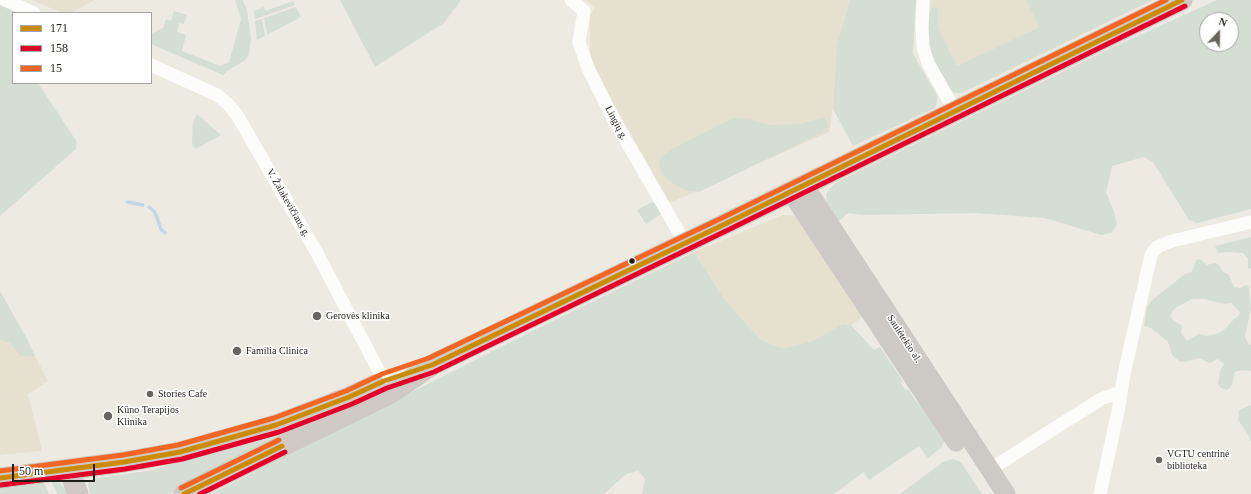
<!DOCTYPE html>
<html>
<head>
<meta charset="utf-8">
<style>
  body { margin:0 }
  #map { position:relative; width:1251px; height:494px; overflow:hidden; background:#edeae2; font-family:"Times New Roman",serif }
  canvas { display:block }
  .legend { position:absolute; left:12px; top:12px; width:140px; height:72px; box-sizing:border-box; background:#fff; border:1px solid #a6a5a3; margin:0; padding:5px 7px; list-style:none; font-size:12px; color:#201e18 }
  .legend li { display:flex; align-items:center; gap:8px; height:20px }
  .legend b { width:20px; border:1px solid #a6a5a3 }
  .north { position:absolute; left:1199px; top:12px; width:40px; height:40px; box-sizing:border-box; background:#fff; border:1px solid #a6a5a3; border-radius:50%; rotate:22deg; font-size:11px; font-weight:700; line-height:16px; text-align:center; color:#201e18 }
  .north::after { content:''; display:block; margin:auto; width:14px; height:18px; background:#68655f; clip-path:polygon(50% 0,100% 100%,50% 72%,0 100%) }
  .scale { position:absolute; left:12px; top:464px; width:83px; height:18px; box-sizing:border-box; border:2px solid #201e18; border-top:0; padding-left:5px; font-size:12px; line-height:14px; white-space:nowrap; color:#201e18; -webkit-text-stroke:3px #fff; paint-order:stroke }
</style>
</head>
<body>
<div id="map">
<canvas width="1251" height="494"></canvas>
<ul class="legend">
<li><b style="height:5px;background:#cc8b05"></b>171</li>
<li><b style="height:5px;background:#e4002b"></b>158</li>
<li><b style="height:5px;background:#f26522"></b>15</li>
</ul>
<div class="north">N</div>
<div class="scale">50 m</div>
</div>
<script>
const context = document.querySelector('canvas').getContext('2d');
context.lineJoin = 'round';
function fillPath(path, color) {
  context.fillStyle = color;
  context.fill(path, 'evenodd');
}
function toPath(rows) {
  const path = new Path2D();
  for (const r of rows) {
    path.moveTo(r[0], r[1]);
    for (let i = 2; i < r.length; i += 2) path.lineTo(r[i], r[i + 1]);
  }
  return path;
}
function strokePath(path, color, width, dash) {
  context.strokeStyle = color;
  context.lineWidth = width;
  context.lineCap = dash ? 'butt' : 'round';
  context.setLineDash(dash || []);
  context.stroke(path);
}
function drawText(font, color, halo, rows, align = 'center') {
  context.font = font + ' "Times New Roman",serif';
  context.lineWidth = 3;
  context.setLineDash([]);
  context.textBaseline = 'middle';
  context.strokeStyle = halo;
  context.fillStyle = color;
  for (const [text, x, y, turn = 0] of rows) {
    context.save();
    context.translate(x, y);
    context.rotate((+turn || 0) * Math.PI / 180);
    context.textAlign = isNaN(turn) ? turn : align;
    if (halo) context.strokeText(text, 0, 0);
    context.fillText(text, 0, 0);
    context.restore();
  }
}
fillPath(toPath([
  [32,0,95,0,71,13,62,13],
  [586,0,850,0,837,44,833,109,829,132,670,203,593,67,590,58,590,16,595,7],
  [931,0,1026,0,1039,27,957,66,939,29,939,14,933,7,930,10],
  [783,215,790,215,798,218,865,315,851,325,843,324,810,342,786,348,777,347,760,339,725,300,694,252],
  [0,340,10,343,21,355,35,356,48,381,28,394,42,451,0,455]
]), '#e6e0d0');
fillPath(toPath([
  [235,0,243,0,247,10,251,38,249,55,244,61,227,71,223,75,151,44,151,34,163,28,166,19,171,21,174,11,187,15,184,24,179,23,177,32,186,35,182,51,220,66,229,62,241,19],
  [340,0,461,0,444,23,375,67],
  [850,0,916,0,913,54,938,97,935,108,853,146,833,109,837,44],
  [1026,0,1153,0,962,93,954,93,950,89,929,51,927,35,930,10,933,7,938,8,939,29,957,66,1039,27],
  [1217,0,1251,0,1251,209,1197,223,1189,220,1153,162,1144,157,1112,166,1106,192,1114,212,1117,225,1111,233,1101,235,1045,218,975,213,864,215,848,213,838,222,827,205,826,198,827,193,831,187,837,182,1111,48],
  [1207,20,1231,20,1231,44,1207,44],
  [293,1,295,5,255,19,254,11,264,7,265,11],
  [0,2,20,13,13,13,13,83,38,83,77,142,76,149,0,216],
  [296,7,301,17,267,35,264,18],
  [262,19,265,36,257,40,255,21],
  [197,114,221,135,196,149,193,147,192,144,193,122],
  [734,118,751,120,769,125,800,124,823,118,827,121,828,126,823,132,699,192,688,191,672,183,662,174,659,163,662,156,671,150,719,125],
  [657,202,663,213,646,224,637,210,650,203],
  [1251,237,1251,268,1248,269,1248,259,1243,253,1230,252,1218,253,1215,246],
  [694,252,725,300,760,339,777,347,786,348,810,342,843,324,851,325,874,350,880,347,903,381,901,383,905,390,908,389,917,403,922,401,945,439,942,447,928,458,919,446,869,480,864,472,834,494,642,494,645,479,638,471,626,474,604,494,211,494,536,329],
  [1200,259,1207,265,1214,263,1218,264,1222,271,1229,275,1234,287,1240,288,1245,285,1249,286,1251,309,1245,337,1248,343,1251,345,1251,371,1242,370,1235,372,1232,385,1227,390,1221,388,1218,384,1220,371,1224,364,1218,359,1210,363,1199,358,1185,362,1179,361,1172,355,1168,342,1151,328,1144,326,1147,307,1151,301,1185,274,1192,272,1196,260],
  [1192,299,1204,299,1225,304,1231,303,1240,312,1239,316,1234,319,1227,327,1219,333,1207,336,1199,334,1187,341,1181,333,1182,326,1173,320,1170,316,1175,308],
  [0,291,27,339,35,356,21,356,10,343,0,340],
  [1251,405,1251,442,1248,434,1238,420,1239,410],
  [315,423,170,494,90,494,88,486,89,482,92,479,152,470],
  [952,459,959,461,962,464,982,494,900,494,943,462],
  [42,479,49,494,0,494,0,485],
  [51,481,56,482,61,484,69,494,57,494]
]), '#d5ded2');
strokePath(toPath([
  [127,202,143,205],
  [149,207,154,211,157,218,161,229,165,233]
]), '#c6d5e8', 3.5);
strokePath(toPath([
  [5,0,34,13],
  [571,0,584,11,579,42,588,68,614,120,685,243],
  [923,0,922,27,923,47,928,63,955,111],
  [151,65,217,95,228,104,237,115,317,253,384,381],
  [989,470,1101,399,1120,392],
  [1100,494,1118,411,1124,374,1151,255,1157,247,1172,241,1251,222]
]), '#fcfcfb', 13);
strokePath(toPath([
  [804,185,1006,494],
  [790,191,956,442]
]), '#cdcac6', 19);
strokePath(toPath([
  [69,470,78,494],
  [0,478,124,462,180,452,276,425,349,397,375,385],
  [184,494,391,393,432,365,729,222,1182,0]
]), '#cfcac3', 21);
strokePath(toPath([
  [0,478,124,462,180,452,276,425,349,397,384,381,432,365,729,222,1182,0],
  [184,494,282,446]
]), '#cc8b05', 5);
strokePath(toPath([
  [1,485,125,469,182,459,279,432,352,404,387,388,434,372,732,228,1185,6],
  [200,494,285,452]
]), '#e4002b', 5);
strokePath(toPath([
  [0,471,123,455,178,445,274,418,346,391,382,374,429,358,726,216,1166,0],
  [181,488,279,440]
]), '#f26522', 5);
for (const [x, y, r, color] of [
  [632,261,3.5,"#201e18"],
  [317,316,5,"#68655f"],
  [237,351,5,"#68655f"],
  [150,394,4,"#68655f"],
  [108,416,5,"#68655f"],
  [1159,460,4,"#68655f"]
]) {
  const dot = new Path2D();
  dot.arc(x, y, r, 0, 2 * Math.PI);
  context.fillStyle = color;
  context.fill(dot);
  strokePath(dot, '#fff', 1.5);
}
drawText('10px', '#201e18', '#fff', [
  ["Lingių g.",616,123,62],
  ["V. Žalakevičiaus g.",288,203,60],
  ["Saulėtekio al.",904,339,57]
]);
drawText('10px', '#201e18', '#fff', [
  ["Gerovės klinika",326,316],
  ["Familia Clinica",246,351],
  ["Stories Cafe",158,394],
  ["Kūno Terapijos",117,410],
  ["Klinika",117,422],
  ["VGTU centrinė",1167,454],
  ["biblioteka",1167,466]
], 'left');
</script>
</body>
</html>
